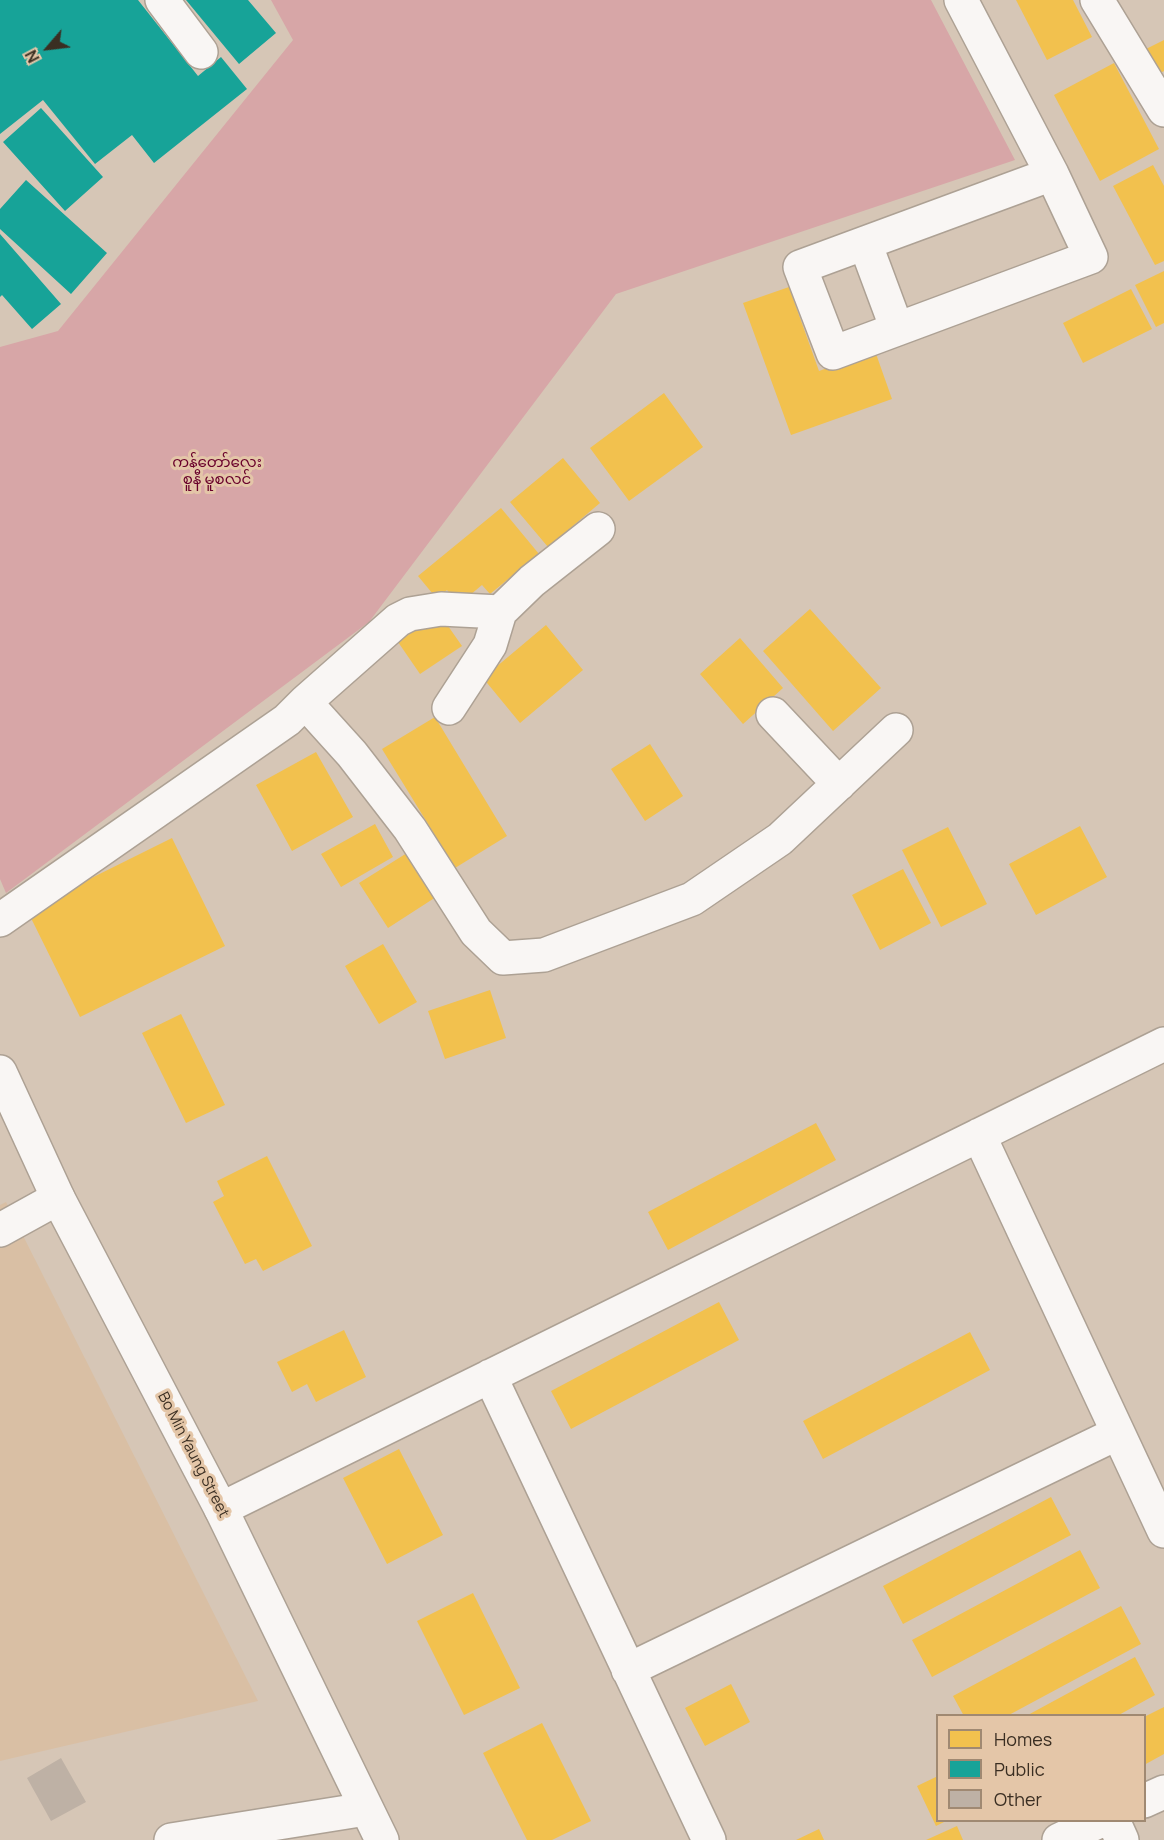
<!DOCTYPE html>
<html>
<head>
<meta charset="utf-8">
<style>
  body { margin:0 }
  #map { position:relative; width:1164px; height:1840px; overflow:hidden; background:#d6c6b6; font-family:Manrope,sans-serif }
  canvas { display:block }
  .legend { position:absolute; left:936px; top:1714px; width:210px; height:108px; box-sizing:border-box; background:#e4c6a8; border:2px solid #a08972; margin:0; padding:8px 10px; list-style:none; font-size:18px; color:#3a2e22 }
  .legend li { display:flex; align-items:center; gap:12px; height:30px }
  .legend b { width:30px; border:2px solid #a08972 }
  .north { position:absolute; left:18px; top:18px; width:60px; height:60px; -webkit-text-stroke:4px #e4c6a8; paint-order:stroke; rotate:242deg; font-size:16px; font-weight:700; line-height:24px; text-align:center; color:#3a2e22 }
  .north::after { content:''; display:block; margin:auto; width:21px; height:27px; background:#3a2e22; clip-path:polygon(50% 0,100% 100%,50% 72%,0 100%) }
</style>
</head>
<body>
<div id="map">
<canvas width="1164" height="1840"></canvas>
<ul class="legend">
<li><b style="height:16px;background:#f2c14e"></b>Homes</li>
<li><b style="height:16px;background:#17a398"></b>Public</li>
<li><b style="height:16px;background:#beb1a5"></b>Other</li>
</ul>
<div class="north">N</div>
</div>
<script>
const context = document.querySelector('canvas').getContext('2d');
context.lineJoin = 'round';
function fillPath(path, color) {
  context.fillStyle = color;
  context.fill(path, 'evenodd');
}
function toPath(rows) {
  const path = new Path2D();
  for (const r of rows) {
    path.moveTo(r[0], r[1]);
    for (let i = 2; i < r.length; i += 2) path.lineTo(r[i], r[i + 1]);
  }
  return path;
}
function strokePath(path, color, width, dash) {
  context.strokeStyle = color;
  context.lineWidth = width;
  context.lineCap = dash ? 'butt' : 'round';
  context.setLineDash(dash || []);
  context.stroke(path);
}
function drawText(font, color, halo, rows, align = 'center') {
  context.font = font + ' Manrope,"Noto Sans Myanmar",sans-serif';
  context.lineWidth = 6;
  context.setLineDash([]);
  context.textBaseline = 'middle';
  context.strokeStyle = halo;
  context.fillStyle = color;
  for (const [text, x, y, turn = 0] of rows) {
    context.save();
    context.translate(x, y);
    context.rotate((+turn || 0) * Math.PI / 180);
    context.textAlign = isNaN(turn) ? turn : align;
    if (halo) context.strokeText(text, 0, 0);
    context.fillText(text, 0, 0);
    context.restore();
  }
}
fillPath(toPath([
  [6,1202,258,1701,0,1761,0,1205]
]), '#d9bfa4');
fillPath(toPath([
  [271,0,931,0,1015,160,616,294,369,622,6,893,0,879,0,347,58,331,293,40]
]), '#d7a6a7');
fillPath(toPath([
  [1016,0,1073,0,1092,37,1047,60],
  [1164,40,1164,71,1157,75,1144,50],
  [1114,63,1159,149,1100,181,1054,95],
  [1153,165,1164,186,1164,261,1155,265,1113,186],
  [1164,271,1164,323,1156,327,1135,285],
  [789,287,819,371,875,351,892,399,791,435,743,303],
  [1131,289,1152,329,1083,363,1063,323],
  [664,393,703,447,629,501,590,448],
  [563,458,600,503,548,547,510,502],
  [501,508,539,554,490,594,482,585,458,605,447,590,437,599,418,576],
  [810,609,881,688,833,731,763,651],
  [439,613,462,646,420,674,398,642],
  [546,625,583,670,520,723,483,678],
  [740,638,783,688,743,724,700,674],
  [435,717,507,836,455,868,382,749],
  [650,744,683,796,645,821,611,769],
  [316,752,353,817,292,851,256,785],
  [375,824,393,857,341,887,321,854],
  [1080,826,1107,877,1036,915,1009,864],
  [948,827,987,904,941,927,902,850],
  [172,838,225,946,80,1017,27,910],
  [407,853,436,897,388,928,359,883],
  [903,869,931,923,880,950,852,895],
  [383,944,417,1002,379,1024,345,966],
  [490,990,506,1038,445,1059,428,1011],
  [181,1014,225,1105,186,1123,142,1033],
  [816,1123,836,1160,668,1250,648,1212],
  [267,1156,312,1246,263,1271,256,1259,245,1264,213,1202,224,1196,217,1181],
  [719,1302,739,1340,571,1429,551,1391],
  [344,1330,366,1377,316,1402,307,1384,292,1392,277,1362],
  [970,1332,990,1370,823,1459,803,1421],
  [399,1449,443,1535,387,1564,343,1478],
  [1051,1497,1071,1535,903,1624,883,1586],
  [1080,1550,1100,1588,932,1677,912,1640],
  [473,1593,520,1688,464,1715,417,1621],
  [1121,1606,1141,1644,1007,1716,964,1716,953,1696],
  [1135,1657,1155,1695,1117,1716,1026,1716],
  [731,1684,750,1722,705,1746,685,1708],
  [1164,1707,1164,1754,1144,1765,1144,1717],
  [542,1723,591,1821,552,1840,527,1840,483,1753],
  [938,1776,938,1820,948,1820,936,1826,917,1786],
  [957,1826,963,1840,926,1840],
  [819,1829,824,1840,796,1840]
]), '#f2c14e');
fillPath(toPath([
  [0,0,138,0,198,76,221,57,247,89,154,163,132,135,95,164,43,100,0,134],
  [186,0,248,0,276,33,239,64],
  [41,108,103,177,65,211,3,142],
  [26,180,107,253,71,294,0,229,0,209],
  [0,234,61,304,32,329,2,295,0,297]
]), '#17a398');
fillPath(toPath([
  [61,1758,86,1802,51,1821,27,1778]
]), '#beb1a5');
const minor = toPath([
  [162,0,201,52],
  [961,0,1052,174,1091,257,833,353,800,267,1052,174],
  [1097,0,1164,110],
  [865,243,897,329],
  [305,702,398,620,410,614,441,609,500,612],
  [449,708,490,645,500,612,532,581,598,529],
  [773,714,839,784],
  [0,920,287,720,305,702,352,754,410,829,476,932,503,958,544,955,692,899,780,839,896,730],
  [979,1135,1164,1531],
  [0,1230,58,1198],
  [490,1376,709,1840],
  [221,1509,1164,1044],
  [628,1670,1118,1433],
  [1144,1801,1164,1792],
  [1113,1820,1122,1840],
  [171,1840,366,1809],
  [1059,1840,1102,1820]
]);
const major = toPath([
  [0,1072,58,1198,221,1509,382,1840]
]);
strokePath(minor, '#ada194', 36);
strokePath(major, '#ada194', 36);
strokePath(minor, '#f9f6f4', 33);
strokePath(major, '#f9f6f4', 33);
drawText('15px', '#69002b', '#e4c6a8', [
  ["ကန်တော်လေး",217,463],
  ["စူနီ မူစလင်",217,480]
]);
drawText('15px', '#3a2e22', '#e4c6a8', [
  ["Bo Min Yaung Street",193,1455,63]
]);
</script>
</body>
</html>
